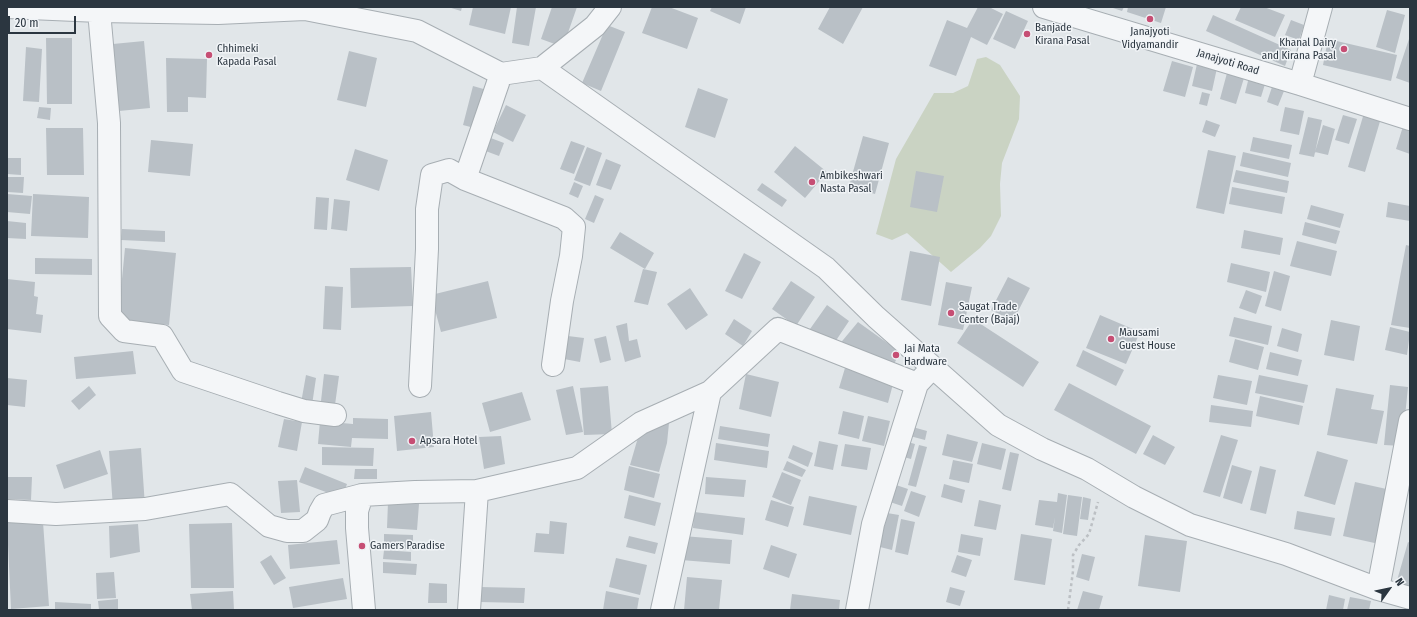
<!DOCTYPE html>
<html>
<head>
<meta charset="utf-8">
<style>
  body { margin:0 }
  #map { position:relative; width:1417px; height:617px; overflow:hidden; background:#e1e6e9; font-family:"Fira Sans Condensed",sans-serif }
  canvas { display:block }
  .frame { position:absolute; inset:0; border:8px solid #2b3640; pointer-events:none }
  .north { position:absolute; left:1369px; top:569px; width:40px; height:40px; -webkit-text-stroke:3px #f1f4f7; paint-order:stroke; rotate:57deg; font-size:11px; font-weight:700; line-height:16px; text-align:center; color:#2b3640 }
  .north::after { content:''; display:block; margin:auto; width:14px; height:18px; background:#2b3640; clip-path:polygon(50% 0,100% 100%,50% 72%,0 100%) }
  .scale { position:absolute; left:8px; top:16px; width:68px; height:18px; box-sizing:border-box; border:2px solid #2b3640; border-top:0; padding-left:5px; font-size:12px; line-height:14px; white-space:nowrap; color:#2b3640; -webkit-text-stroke:3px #f1f4f7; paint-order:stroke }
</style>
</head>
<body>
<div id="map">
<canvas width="1417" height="617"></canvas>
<div class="frame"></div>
<div class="north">N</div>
<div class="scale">20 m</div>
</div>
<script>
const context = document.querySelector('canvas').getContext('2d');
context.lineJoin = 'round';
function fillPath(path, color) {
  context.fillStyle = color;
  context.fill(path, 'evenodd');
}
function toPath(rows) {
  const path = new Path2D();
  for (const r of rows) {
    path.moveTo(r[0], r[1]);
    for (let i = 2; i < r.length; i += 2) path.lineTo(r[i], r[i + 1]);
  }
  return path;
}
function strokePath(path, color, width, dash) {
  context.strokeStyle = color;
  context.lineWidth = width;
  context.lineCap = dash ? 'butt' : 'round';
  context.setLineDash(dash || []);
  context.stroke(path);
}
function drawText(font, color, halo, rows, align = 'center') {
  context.font = font + ' "Fira Sans Condensed",sans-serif';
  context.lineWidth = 3;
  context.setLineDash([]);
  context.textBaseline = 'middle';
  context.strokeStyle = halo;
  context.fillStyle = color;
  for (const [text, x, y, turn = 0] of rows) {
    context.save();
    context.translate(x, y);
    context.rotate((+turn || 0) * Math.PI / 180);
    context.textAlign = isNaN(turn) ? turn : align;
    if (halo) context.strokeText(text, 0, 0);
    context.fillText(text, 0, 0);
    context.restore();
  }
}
fillPath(toPath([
  [986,57,1000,65,1020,96,1019,119,1002,163,1000,184,1001,216,991,236,980,248,951,272,907,233,892,240,876,234,896,159,934,93,953,93,968,86,977,59]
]), '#cad3c3');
fillPath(toPath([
  [448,7,462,7,461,11],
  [473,7,511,7,505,34,469,25],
  [517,7,536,7,529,46,512,43],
  [552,7,577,7,563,47,541,39],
  [652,7,669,7,698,18,687,49,642,33],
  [712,7,746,7,740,24,710,11],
  [830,7,863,7,843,44,818,29],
  [978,7,989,7,1003,14,987,45,971,37,956,76,929,66,947,20,967,28],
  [1110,7,1124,7,1122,11],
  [1128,7,1166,7,1161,23,1127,12],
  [1241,7,1264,7,1285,15,1275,37,1235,20],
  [1387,10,1405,15,1395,53,1376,47],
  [1006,11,1028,21,1015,49,993,39],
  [1213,15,1291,50,1285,66,1206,31],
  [1291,20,1304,25,1299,40,1285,35],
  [607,25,625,32,601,91,582,83],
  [46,38,72,38,72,104,47,104],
  [1328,39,1397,55,1391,81,1323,65],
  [1409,39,1410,39,1410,83,1396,78],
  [144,41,150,108,119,111,113,44],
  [26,47,42,49,39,102,23,101],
  [349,51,377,58,366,107,337,100],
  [166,58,207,59,206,98,188,97,188,112,167,112],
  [1172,61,1193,67,1185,97,1163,91],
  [1197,64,1217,68,1212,91,1192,86],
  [1227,73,1244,78,1236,104,1220,99],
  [1249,77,1266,81,1261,97,1245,93],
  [473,86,487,90,478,129,463,125],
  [1272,87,1284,91,1278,106,1267,102],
  [698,88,728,99,715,138,685,127],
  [1202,92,1210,94,1207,106,1199,104],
  [506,105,526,115,513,142,493,132],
  [39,107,51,108,50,120,37,118],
  [1285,107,1304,111,1299,135,1280,131],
  [1364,113,1381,118,1365,172,1348,167],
  [1343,115,1357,119,1349,144,1335,140],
  [1308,117,1322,120,1314,157,1299,154],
  [1206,120,1220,125,1215,137,1202,132],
  [1404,123,1410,125,1410,154,1396,149],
  [1323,125,1335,129,1328,155,1315,152],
  [46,128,83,128,84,175,47,175],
  [863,136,889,143,875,194,849,186],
  [488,137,504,143,499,156,483,150],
  [1253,137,1292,145,1289,159,1250,151],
  [151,140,193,144,190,176,148,172],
  [571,141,585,146,574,174,560,169],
  [795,146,827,172,805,198,774,172],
  [587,147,602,153,590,186,574,180],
  [355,149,388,160,379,191,346,180],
  [1208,150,1236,156,1224,214,1196,208],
  [1243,152,1291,163,1288,177,1240,166],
  [7,158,21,158,21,175,7,174],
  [606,159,621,165,611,190,596,185],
  [1236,170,1289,181,1287,193,1233,182],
  [916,171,944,176,937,212,910,207],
  [7,177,24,177,23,193,7,192],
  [574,182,583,186,578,198,569,194],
  [762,183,787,200,782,207,757,190],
  [1232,187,1285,197,1282,214,1229,204],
  [7,194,32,196,30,214,7,212],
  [33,194,89,197,88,238,31,236],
  [595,195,604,199,594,223,585,219],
  [316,197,329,198,327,230,314,229],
  [334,199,350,201,347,231,331,229],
  [1388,202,1410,206,1410,221,1386,217],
  [1311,205,1344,214,1340,228,1307,219],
  [7,221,26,223,26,239,7,238],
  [1305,222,1340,231,1336,244,1302,235],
  [122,229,165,231,165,242,121,240],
  [1244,230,1283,238,1280,255,1241,248],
  [620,232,654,253,645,269,610,248],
  [1297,241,1337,251,1331,276,1290,266],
  [1406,245,1410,246,1410,328,1391,325],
  [125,248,176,253,169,325,118,320],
  [910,251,940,257,931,306,901,300],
  [744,253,761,262,742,299,725,291],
  [35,258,92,259,92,275,35,274],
  [1231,263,1270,272,1266,292,1227,282],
  [411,267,413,306,351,308,350,268],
  [643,269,657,272,648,305,634,302],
  [1274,271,1290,276,1281,311,1265,306],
  [1008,277,1030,288,1013,321,991,310],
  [7,279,35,282,34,296,38,297,36,314,43,315,41,333,7,329],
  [488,281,497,318,441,332,431,295],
  [791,281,815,297,796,326,772,309],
  [946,282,972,287,963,330,938,325],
  [325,286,343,287,341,330,323,329],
  [690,288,708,315,686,330,667,304],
  [1246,290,1262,296,1256,314,1239,308],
  [827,305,849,321,833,345,810,329],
  [1100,315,1140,332,1126,364,1086,348],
  [1234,317,1272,326,1268,345,1229,336],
  [734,319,752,331,743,346,725,334],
  [973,319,1039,362,1023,387,957,343],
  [1331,320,1360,326,1354,361,1324,355],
  [858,322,900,352,890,372,838,346],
  [627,323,629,341,637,339,641,357,625,362,616,326],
  [1390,327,1410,332,1407,355,1385,350],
  [1282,328,1302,334,1298,352,1277,346],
  [568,336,584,338,580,362,564,359],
  [606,336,611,360,600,363,594,339],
  [1235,339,1264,347,1258,370,1229,362],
  [1083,350,1124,370,1116,386,1076,366],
  [133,351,136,374,76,379,74,357],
  [1270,352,1302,360,1298,376,1266,369],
  [845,368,893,384,888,403,839,388],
  [324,374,339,376,334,412,320,410],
  [746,374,779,382,771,417,739,409],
  [306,375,316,378,312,405,301,403],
  [1218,375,1252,381,1247,405,1213,398],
  [1259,375,1308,385,1304,403,1255,393],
  [7,378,27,380,25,407,7,405],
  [1069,383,1151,426,1136,454,1054,410],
  [1390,385,1408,387,1402,446,1384,445],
  [89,386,96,395,79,410,71,401],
  [573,386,583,432,566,435,556,390],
  [608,386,612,434,584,435,580,388],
  [1336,388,1374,395,1371,409,1384,411,1377,444,1327,435],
  [522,392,531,420,490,432,482,403],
  [1260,396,1303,406,1299,425,1256,416],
  [1211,405,1253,411,1251,427,1209,422],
  [843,411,864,416,859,439,838,434],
  [431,412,434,447,397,451,394,416],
  [868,416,890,421,884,446,862,441],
  [353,418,388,419,388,439,352,438,351,447,318,444,320,421,353,424],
  [284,419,302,422,297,451,278,447],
  [659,421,669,423,667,443,659,472,630,465,639,434],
  [720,426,770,434,768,447,718,439],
  [909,426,927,431,925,440,906,435],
  [947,434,978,442,972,462,942,455],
  [1153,435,1175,447,1165,465,1143,454],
  [1221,435,1238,440,1220,497,1203,492],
  [501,436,505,464,484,469,479,437],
  [819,441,838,445,833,470,814,466],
  [904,441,915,444,911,459,900,456],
  [716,443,769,451,767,468,714,460],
  [982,443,1006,449,1001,470,977,464],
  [845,444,871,448,867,470,841,466],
  [793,445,813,453,808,467,788,458],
  [919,445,927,447,916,487,908,485],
  [322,447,374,448,373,466,322,465],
  [141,448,145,506,113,508,109,451],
  [100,450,108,474,64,489,56,465],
  [1317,451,1348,460,1335,505,1304,496],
  [1010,452,1019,454,1011,491,1002,489],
  [953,460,973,464,969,483,949,479],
  [787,461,806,470,802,477,783,470],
  [1232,465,1252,471,1242,504,1223,498],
  [629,466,660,474,654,498,624,490],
  [1260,466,1276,470,1266,514,1250,510],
  [305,467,347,484,342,498,299,482],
  [355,469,377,469,377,479,354,479],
  [782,472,801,480,791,505,772,497],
  [7,477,32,477,31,500,7,499],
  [706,477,746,480,744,497,705,494],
  [297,480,300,512,281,513,278,481],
  [1355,482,1391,490,1379,544,1343,536],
  [944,484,965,490,962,503,941,497],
  [896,485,908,489,902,506,890,502],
  [911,491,926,496,919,517,904,511],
  [1058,493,1067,495,1062,533,1053,531,1055,517,1053,528,1035,525,1039,500,1057,502],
  [629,495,661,503,655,526,624,518],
  [1068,495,1082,497,1077,536,1063,534],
  [809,496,857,506,851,535,803,525],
  [1083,497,1091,499,1088,520,1080,519],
  [771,500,794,507,788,527,765,520],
  [979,500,1001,505,996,530,974,526],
  [388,502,419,504,417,530,387,528],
  [1297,511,1335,518,1331,536,1294,529],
  [694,512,745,518,743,535,693,528],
  [887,513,899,515,892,550,880,547],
  [901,519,915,522,908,555,895,552],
  [550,521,567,523,564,554,534,552,536,533,549,534],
  [43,522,49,606,11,609,7,523],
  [232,523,234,588,191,588,189,524],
  [138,524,140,552,110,558,109,526],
  [384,534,413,535,413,549,384,548],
  [961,534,983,538,980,556,958,552],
  [1021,534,1052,539,1045,585,1014,580],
  [1145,535,1187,541,1180,592,1138,586],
  [629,536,658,543,655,554,626,547],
  [683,536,732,540,730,564,681,560],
  [337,540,340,564,290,569,288,545],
  [1408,542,1410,543,1410,588,1396,584],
  [771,545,797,554,789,578,763,569],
  [384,550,411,552,411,561,383,559],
  [1082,554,1095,557,1089,581,1076,577],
  [271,555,286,578,274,585,260,562],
  [957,555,972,560,966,577,951,572],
  [616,558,647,565,640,595,609,587],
  [383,562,417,564,416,575,383,573],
  [114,572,116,598,97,599,96,573],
  [687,577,722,580,719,610,684,610],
  [343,578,347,599,293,608,289,587],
  [429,583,447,584,447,603,428,603],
  [480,587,525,588,524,603,480,602],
  [950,587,965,591,960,606,946,602],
  [233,591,234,610,192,610,190,594],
  [606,591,639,598,637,610,603,610],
  [1083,591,1103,596,1099,610,1077,610],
  [792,594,840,600,839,610,790,610],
  [1329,595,1345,599,1343,610,1326,610],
  [1350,597,1371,601,1369,610,1347,610],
  [118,599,118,610,99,610,98,601],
  [55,602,91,604,91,610,55,610]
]), '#b9c0c6');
const street = toPath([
  [7,7,99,11,218,13,305,9,417,31,501,74,542,68,826,268,876,317,998,425,1042,449,1087,469,1134,497,1190,525,1286,554,1378,589,1410,598],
  [1044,7,1300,84,1410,119],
  [99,11,109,123,110,316,124,331,162,336,183,371,278,403,304,411,335,415],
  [542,68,595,26,610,7],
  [1300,84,1321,7],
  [465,179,501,74],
  [420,386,427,249,427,209,432,175,449,170,465,179,564,218,574,227,571,256,562,301,553,365],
  [362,495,357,511,357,528,364,610],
  [7,511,56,514,145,509,230,494,269,526,287,531,303,531,317,520,320,512,324,505,362,495,415,492,477,491,577,468,641,423,710,392],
  [1378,589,1410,421],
  [469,610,477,491],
  [662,610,710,392,778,329,917,384,932,368],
  [857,610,873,524,917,384]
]);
strokePath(street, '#a7aeb3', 24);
strokePath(toPath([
  [1068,610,1073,571,1073,555,1079,545,1089,534,1098,502]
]), '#bcc0c4', 2.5, [3, 3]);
strokePath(street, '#f4f6f8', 22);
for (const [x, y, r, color] of [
  [1150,19,4,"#c64e74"],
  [1027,34,4,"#c64e74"],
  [1344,49,4,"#c64e74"],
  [209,55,4,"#c64e74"],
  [812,182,4,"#c64e74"],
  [951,313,4,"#c64e74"],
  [1111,339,4,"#c64e74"],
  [896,355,4,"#c64e74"],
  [412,441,4,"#c64e74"],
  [362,546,4,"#c64e74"]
]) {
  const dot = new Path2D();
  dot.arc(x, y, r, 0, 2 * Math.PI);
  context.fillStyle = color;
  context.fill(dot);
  strokePath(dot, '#f1f4f7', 1.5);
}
drawText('11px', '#2b3640', '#f1f4f7', [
  ["Banjade",1035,28],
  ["Kirana Pasal",1035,41],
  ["Janajyoti",1150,32,"center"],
  ["Vidyamandir",1150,45,"center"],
  ["Khanal Dairy",1336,43,"right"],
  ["and Kirana Pasal",1336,56,"right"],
  ["Chhimeki",217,49],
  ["Kapada Pasal",217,62],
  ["Ambikeshwari",820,176],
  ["Nasta Pasal",820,189],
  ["Saugat Trade",959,307],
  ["Center (Bajaj)",959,320],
  ["Mausami",1119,333],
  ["Guest House",1119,346],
  ["Jai Mata",904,349],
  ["Hardware",904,362],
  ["Apsara Hotel",420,441],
  ["Gamers Paradise",370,546]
], 'left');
drawText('11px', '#2b3640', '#f1f4f7', [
  ["Janajyoti Road",1228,62,17]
]);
</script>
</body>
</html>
